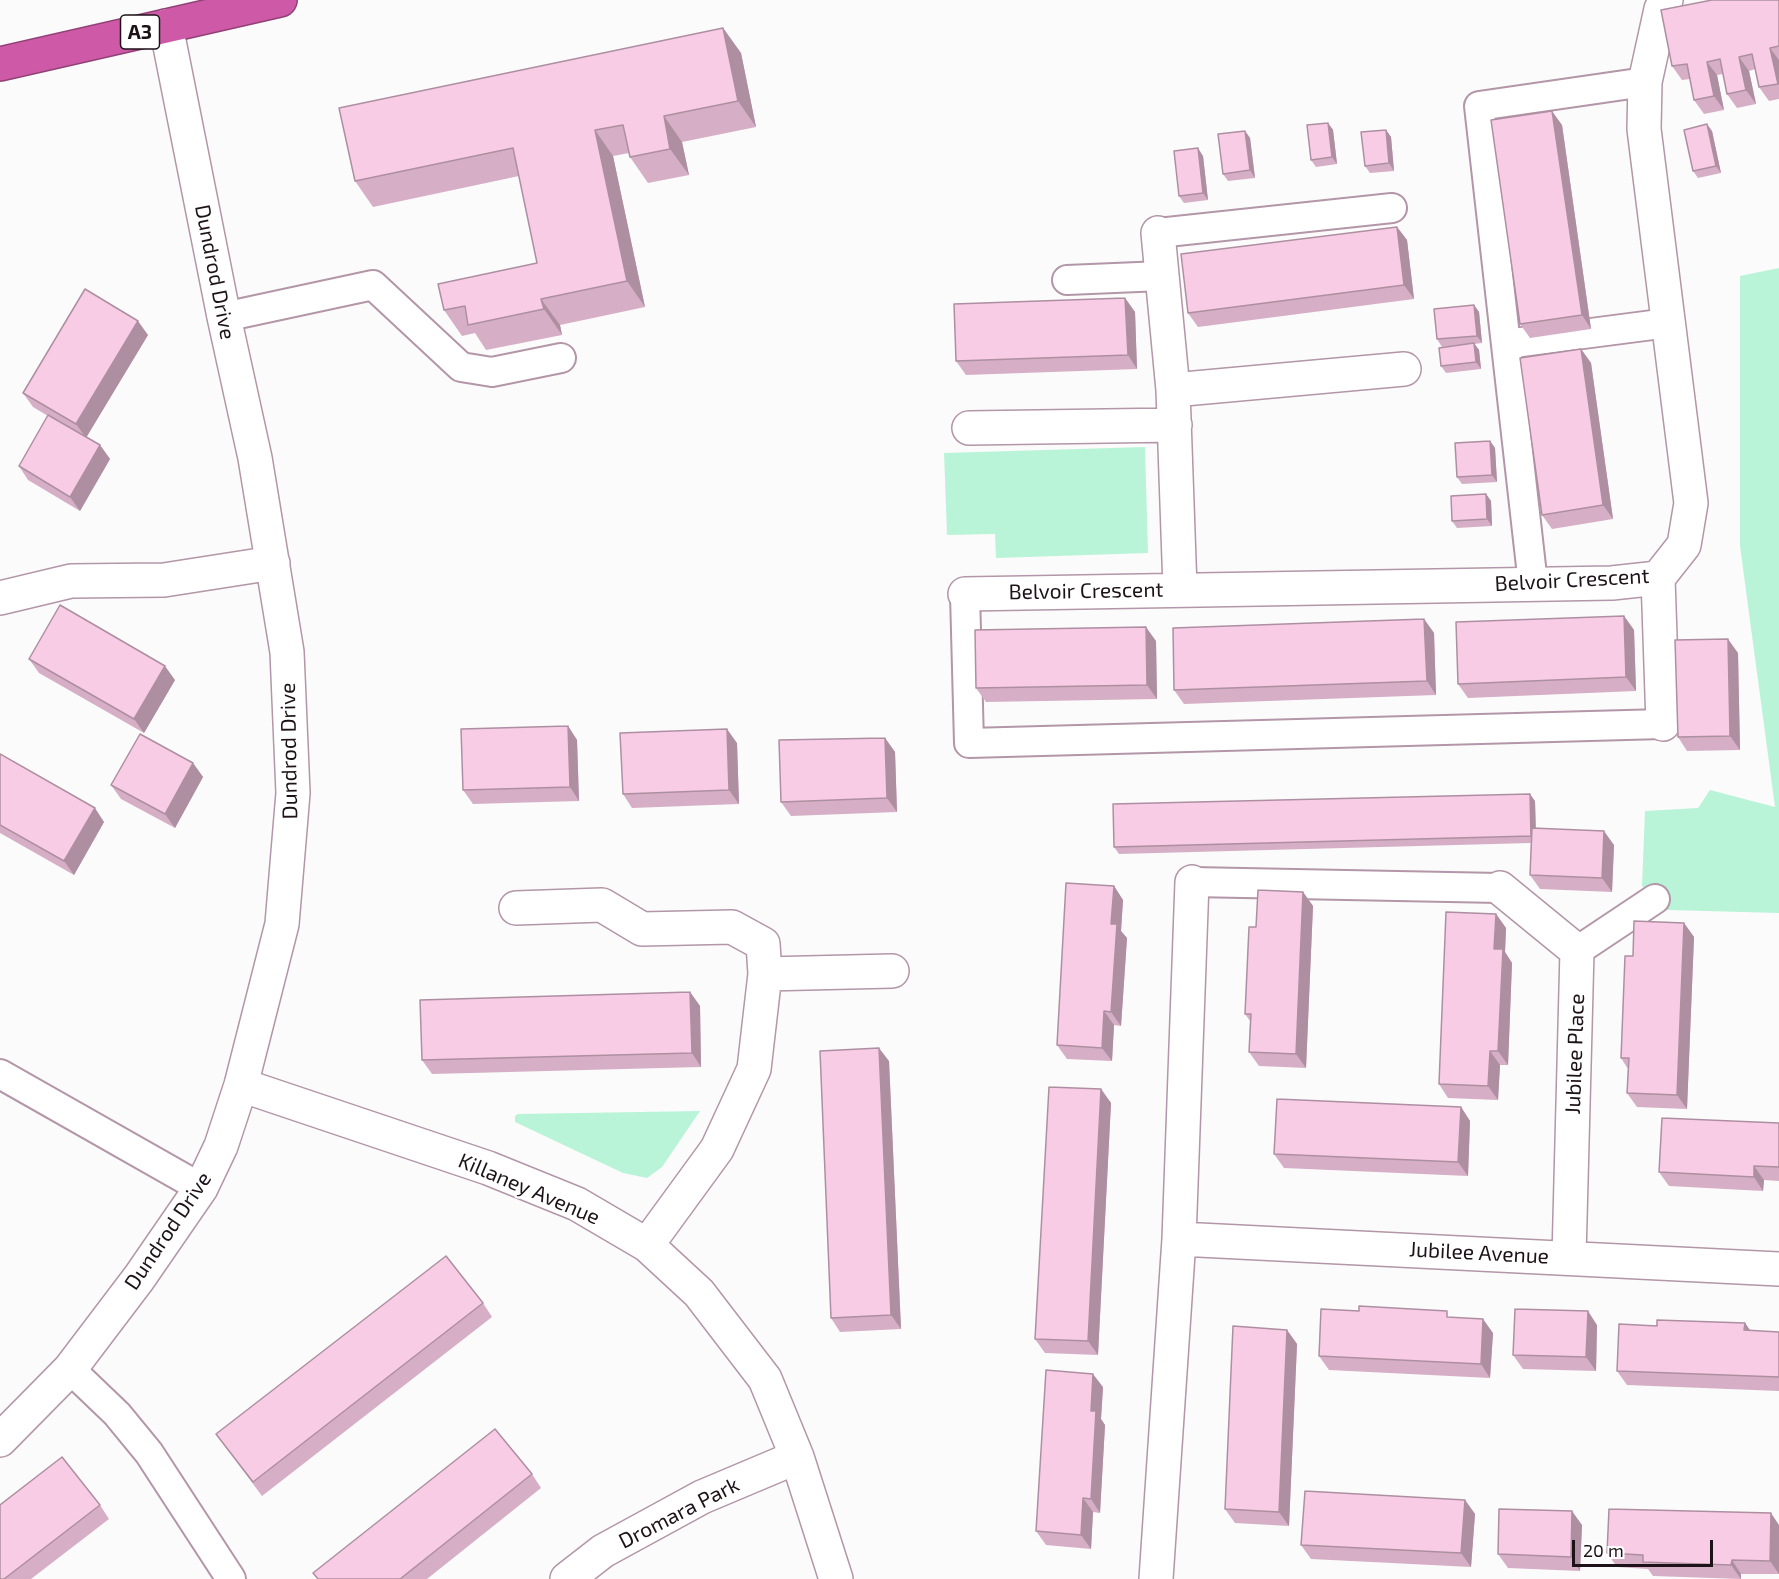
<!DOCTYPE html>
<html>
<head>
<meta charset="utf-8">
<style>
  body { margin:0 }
  #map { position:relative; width:1779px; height:1579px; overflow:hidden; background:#fbfbfb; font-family:"Exo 2",sans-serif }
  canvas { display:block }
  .scale { position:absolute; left:1572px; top:1540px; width:141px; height:27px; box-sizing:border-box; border:3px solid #1c1218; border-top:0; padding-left:8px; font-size:18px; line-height:21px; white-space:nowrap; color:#1c1218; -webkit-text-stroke:4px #fff; paint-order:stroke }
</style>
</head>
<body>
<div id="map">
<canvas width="1779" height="1579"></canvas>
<div class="scale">20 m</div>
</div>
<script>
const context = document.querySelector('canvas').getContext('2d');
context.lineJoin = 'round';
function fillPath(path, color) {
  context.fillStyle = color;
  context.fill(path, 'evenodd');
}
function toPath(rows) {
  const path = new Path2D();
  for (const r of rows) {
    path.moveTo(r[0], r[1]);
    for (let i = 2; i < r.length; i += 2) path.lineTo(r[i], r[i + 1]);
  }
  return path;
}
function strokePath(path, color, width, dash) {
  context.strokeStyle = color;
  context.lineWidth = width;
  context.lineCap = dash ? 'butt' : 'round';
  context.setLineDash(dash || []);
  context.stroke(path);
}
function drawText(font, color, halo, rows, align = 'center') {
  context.font = font + ' "Exo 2",sans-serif';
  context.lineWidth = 4.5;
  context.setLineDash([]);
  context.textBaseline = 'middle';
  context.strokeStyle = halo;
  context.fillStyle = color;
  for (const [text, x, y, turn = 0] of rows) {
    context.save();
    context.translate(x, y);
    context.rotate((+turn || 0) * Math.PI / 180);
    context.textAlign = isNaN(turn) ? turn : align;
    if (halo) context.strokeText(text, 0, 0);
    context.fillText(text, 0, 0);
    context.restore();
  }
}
fillPath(toPath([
  [1779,268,1779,913,1668,910,1642,886,1645,811,1698,808,1710,790,1775,807,1740,546,1740,276],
  [1145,447,1148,553,996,558,995,534,947,535,944,453],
  [700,1111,662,1167,647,1178,623,1173,515,1122,515,1116,518,1114]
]), '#b9f4d8');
const lane = toPath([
  [1158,233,1392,208],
  [1067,280,1162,276],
  [224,317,373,285,461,367,492,372,561,358],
  [1506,344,1668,323],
  [1533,584,1479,106,1645,82],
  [965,594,969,743,1663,724],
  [1192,882,1500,888],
  [1577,951,1655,899],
  [0,1074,201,1188],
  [70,1369,117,1414,149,1453,231,1579]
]);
const street = toPath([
  [1158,233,1173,390,1180,589],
  [1173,390,1404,369],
  [969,428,1175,425],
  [1658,578,1663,724],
  [965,594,1612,583,1658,578,1684,545,1691,503,1644,129,1645,82,1661,9,1666,0],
  [0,598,71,581,164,580,273,563],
  [1500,888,1577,951,1569,1257],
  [516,908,602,905,642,929,732,927,763,944,765,974,754,1069,717,1149,647,1245],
  [765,974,892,971],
  [241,1085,488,1168,577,1204,647,1245,699,1293,765,1379,797,1457,836,1579],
  [1179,1239,1779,1269],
  [0,1440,70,1369,139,1278,201,1188,221,1146,241,1085,282,924,293,793,287,652,255,458,224,317,166,26],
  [567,1579,603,1551,702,1497,797,1457],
  [1156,1579,1179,1239,1192,882]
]);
const highway = toPath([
  [0,64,280,0]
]);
strokePath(lane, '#b396a7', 32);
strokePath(street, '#b396a7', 36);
strokePath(highway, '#904175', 36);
strokePath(lane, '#fff', 28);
strokePath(street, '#fff', 33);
strokePath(highway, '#ce5aa7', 33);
fillPath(toPath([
  [1779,0,1779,99,1769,101,1759,87,1755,69,1749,71,1756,104,1737,108,1727,94,1723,74,1717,75,1724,110,1704,114,1694,100,1690,79,1682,80,1672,66],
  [723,28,741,53,756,127,682,142,689,175,648,183,630,157,629,153,613,156,645,307,560,325,562,335,486,350,475,333,462,336,444,310,537,263,519,176,373,207,355,181],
  [1328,123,1333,130,1337,164,1316,167,1311,160],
  [1562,125,1591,329,1530,338,1520,324],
  [1386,130,1391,137,1394,171,1370,173,1365,166],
  [1245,131,1250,138,1255,178,1228,181,1223,174],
  [1712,131,1721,173,1698,178,1693,171],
  [1203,156,1208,200,1184,203,1179,196],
  [1397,227,1407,240,1414,299,1198,327,1188,313],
  [1125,298,1135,312,1137,369,966,375,956,361],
  [1474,305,1479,312,1482,343,1474,344,1479,350,1481,369,1446,373,1441,366,1461,345,1442,347,1437,339],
  [148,335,86,437,100,445,110,459,80,511,28,480,19,466,48,416,33,407,23,393],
  [1581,349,1591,363,1613,519,1552,529,1542,515],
  [1490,441,1495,448,1497,482,1462,484,1457,477],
  [1486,494,1491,501,1492,526,1457,528,1452,521],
  [1624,616,1634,630,1636,691,1468,698,1458,684],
  [1424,619,1434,633,1436,695,1184,704,1174,690],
  [1156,641,1157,699,986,702,976,688],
  [1738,653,1740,750,1687,751,1678,737],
  [29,659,175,680,144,733,39,673],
  [568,726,577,740,579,801,473,804,463,790],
  [885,738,895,752,897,812,791,816,781,802],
  [737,743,739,804,632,808,623,794],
  [0,754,104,822,74,875,0,833],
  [193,763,203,777,175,828,121,799,111,785],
  [1535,801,1536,828,1614,845,1612,892,1540,889,1530,875,1531,843,1119,854,1114,847],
  [1114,886,1123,900,1121,931,1127,938,1121,1026,1114,1025,1112,1061,1067,1059,1057,1045],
  [1303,892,1313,906,1306,1068,1259,1066,1249,1052,1250,1021,1245,1014,1256,927],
  [1496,914,1506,928,1505,952,1512,963,1508,1065,1500,1065,1498,1100,1448,1098,1439,1084],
  [1684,923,1694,937,1687,1109,1637,1107,1627,1093,1628,1069,1621,1058,1633,956],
  [690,992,700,1006,701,1067,432,1074,422,1060],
  [889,1061,901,1329,840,1332,831,1318],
  [1101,1089,1111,1103,1098,1355,1045,1353,1035,1339],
  [1461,1107,1470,1121,1468,1176,1284,1168,1274,1154],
  [1779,1123,1779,1181,1764,1180,1763,1191,1669,1186,1659,1172],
  [483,1303,492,1317,262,1496,216,1434],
  [1451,1317,1493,1333,1490,1378,1329,1370,1319,1356],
  [1745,1323,1750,1331,1779,1332,1779,1391,1627,1385,1617,1371,1657,1326],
  [1597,1325,1596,1371,1523,1369,1513,1355],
  [1287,1330,1297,1344,1289,1526,1235,1523,1225,1509],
  [1103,1387,1101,1419,1105,1425,1100,1513,1093,1512,1091,1549,1046,1545,1036,1531],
  [532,1474,541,1488,427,1579,317,1579],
  [1465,1500,1475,1514,1471,1567,1311,1559,1301,1545],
  [100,1505,109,1519,31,1579,0,1579],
  [1582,1525,1580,1571,1508,1568,1498,1554],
  [1779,1525,1779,1574,1741,1574,1741,1579,1653,1576,1648,1569,1617,1567,1607,1553]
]), '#d6afc6');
fillPath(toPath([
  [723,28,741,53,756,127,738,101],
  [1770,48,1779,60,1779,85,1778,84],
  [1739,57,1749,71,1756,104,1746,90],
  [1707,62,1717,75,1724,110,1714,96],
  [1552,111,1562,125,1591,329,1582,315],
  [664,116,682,142,689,175,670,149],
  [1328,123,1333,130,1337,164,1332,157],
  [1707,124,1712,131,1721,173,1716,166],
  [595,130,613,156,645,307,627,281],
  [1386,130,1391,137,1394,171,1389,163],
  [1245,131,1250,138,1255,178,1250,170],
  [1198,148,1203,156,1208,200,1203,193],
  [1397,227,1407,240,1414,299,1404,285],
  [1125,298,1135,312,1137,369,1128,355],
  [541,299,560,325,562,335,544,309],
  [1474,305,1479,312,1482,343,1477,336],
  [138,321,148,335,86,438,76,424],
  [1474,343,1479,350,1481,369,1476,362],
  [1581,349,1591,363,1613,519,1603,505],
  [1490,441,1495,448,1497,482,1492,475],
  [100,445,110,459,80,511,70,497],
  [1486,494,1491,501,1492,526,1487,519],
  [1624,616,1634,630,1636,691,1626,677],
  [1424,619,1434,633,1436,695,1427,681],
  [1146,627,1156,641,1157,699,1147,685],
  [1728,639,1738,653,1740,750,1730,736],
  [165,666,175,680,144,733,134,719],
  [568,726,577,740,579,801,570,787],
  [727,729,737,743,739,804,729,790],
  [885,738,895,752,897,812,887,798],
  [193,763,203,777,175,828,165,814],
  [1530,794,1535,801,1536,843,1531,836],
  [95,808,104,822,74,875,64,861],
  [1604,831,1614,845,1612,892,1602,878],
  [1114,886,1123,900,1121,931,1127,938,1121,1026,1111,1012,1111,924],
  [1303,892,1313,906,1306,1068,1296,1054],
  [1496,914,1506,928,1505,952,1512,963,1508,1065,1498,1051,1494,949],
  [1684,923,1694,937,1687,1109,1677,1095],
  [690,992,700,1006,701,1067,692,1053],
  [1104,1011,1114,1025,1112,1061,1102,1048],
  [879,1048,889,1061,901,1329,891,1315],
  [1490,1051,1500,1065,1498,1100,1488,1086],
  [1101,1089,1111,1103,1098,1355,1088,1341],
  [1461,1107,1470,1121,1468,1176,1458,1162],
  [1754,1166,1764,1180,1763,1191,1754,1177],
  [1588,1311,1597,1325,1596,1371,1586,1357],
  [1483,1319,1493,1333,1490,1378,1481,1364],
  [1745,1323,1755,1337,1744,1330],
  [1287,1330,1297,1344,1289,1526,1279,1512],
  [1093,1374,1103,1387,1101,1419,1105,1425,1100,1513,1091,1499,1091,1411],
  [1083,1498,1093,1512,1091,1549,1081,1535],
  [1465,1500,1475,1514,1471,1567,1461,1553],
  [1572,1511,1582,1525,1580,1571,1571,1557],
  [1771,1513,1779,1525,1779,1574,1770,1561],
  [1732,1560,1741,1574,1741,1579,1731,1565]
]), '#ae8fa1');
const building = toPath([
  [1712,0,1779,0,1779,46,1770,48,1778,84,1759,87,1752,54,1739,57,1746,90,1727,94,1720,59,1707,62,1714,96,1694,100,1687,64,1672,66,1661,10,1712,0],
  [723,28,738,101,664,116,670,149,630,157,623,125,595,130,627,281,541,299,544,309,468,325,465,306,444,310,438,284,537,263,513,148,355,181,339,108,723,28],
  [1552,111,1582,315,1520,324,1491,120,1552,111],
  [1328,123,1332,157,1311,160,1307,125,1328,123],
  [1707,124,1716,166,1693,171,1684,130,1707,124],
  [1386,130,1389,163,1365,166,1361,132,1386,130],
  [1245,131,1250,170,1223,174,1218,134,1245,131],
  [1198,148,1203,193,1179,196,1174,151,1198,148],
  [1397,227,1404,285,1188,313,1181,254,1397,227],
  [85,289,138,321,76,424,23,393,85,289],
  [1125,298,1128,355,956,361,954,304,1125,298],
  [1474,305,1477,336,1437,339,1434,309,1474,305],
  [1474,343,1476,362,1441,366,1439,348,1474,343],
  [1581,349,1603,505,1542,515,1520,358,1581,349],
  [48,415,100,445,70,497,19,466,48,415],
  [1490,441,1492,475,1457,477,1455,443,1490,441],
  [1486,494,1487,519,1452,521,1451,496,1486,494],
  [60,605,165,666,134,719,29,659,60,605],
  [1624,616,1626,677,1458,684,1456,622,1624,616],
  [1424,619,1427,681,1174,690,1173,628,1424,619],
  [1146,627,1147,685,976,688,975,630,1146,627],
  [1728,639,1730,736,1678,737,1675,640,1728,639],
  [568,726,570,787,463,790,461,729,568,726],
  [727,729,729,790,623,794,620,733,727,729],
  [140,734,193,763,165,814,111,785,140,734],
  [885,738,887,798,781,802,779,740,885,738],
  [0,754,95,808,64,861,0,825,0,754],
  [1530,794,1531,836,1114,847,1113,804,1530,794],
  [1532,828,1604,831,1602,878,1530,875,1532,828],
  [1066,883,1114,886,1111,924,1117,924,1111,1012,1104,1011,1102,1048,1057,1045,1066,883],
  [1258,890,1303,892,1296,1054,1249,1052,1251,1014,1245,1014,1249,927,1256,927,1258,890],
  [1446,912,1496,914,1494,949,1503,949,1498,1051,1490,1051,1488,1086,1439,1084,1446,912],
  [1634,921,1684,923,1677,1095,1627,1093,1629,1058,1621,1058,1625,956,1633,956,1634,921],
  [690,992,692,1053,422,1060,420,1000,690,992],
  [879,1048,891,1315,831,1318,820,1051,879,1048],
  [1049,1087,1101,1089,1088,1341,1035,1339,1049,1087],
  [1277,1099,1461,1107,1458,1162,1274,1154,1277,1099],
  [1662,1118,1779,1123,1779,1167,1754,1166,1754,1177,1659,1172,1662,1118],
  [446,1256,483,1303,253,1482,216,1434,446,1256],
  [1359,1306,1447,1311,1447,1317,1483,1319,1481,1364,1319,1356,1321,1309,1359,1311,1359,1306],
  [1515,1309,1588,1311,1586,1357,1513,1355,1515,1309],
  [1657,1320,1745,1323,1744,1330,1779,1332,1779,1377,1617,1371,1619,1324,1657,1326,1657,1320],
  [1233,1326,1287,1330,1279,1512,1225,1509,1233,1326],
  [1046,1370,1093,1374,1091,1411,1096,1411,1091,1499,1083,1498,1081,1535,1036,1531,1046,1370],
  [495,1429,532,1474,400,1579,318,1579,313,1573,495,1429],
  [62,1457,100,1505,4,1579,0,1579,0,1505,62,1457],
  [1305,1491,1465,1500,1461,1553,1301,1545,1305,1491],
  [1499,1509,1572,1511,1571,1557,1498,1554,1499,1509],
  [1609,1509,1771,1513,1770,1561,1732,1560,1731,1565,1643,1562,1643,1555,1607,1553,1609,1509]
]);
fillPath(building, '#f9cce6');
strokePath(building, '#ae8fa1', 1.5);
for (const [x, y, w] of [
  [140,32,39]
]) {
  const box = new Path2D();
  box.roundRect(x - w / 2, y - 17, w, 34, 4.5);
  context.fillStyle = '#fff';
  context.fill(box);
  strokePath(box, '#1c1218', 1.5);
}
drawText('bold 20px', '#1c1218', null, [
  ["A3",140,32]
]);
drawText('21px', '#1c1218', '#fff', [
  ["Dundrod Drive",215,272,79],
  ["Belvoir Crescent",1572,580,-3],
  ["Belvoir Crescent",1086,591,-1],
  ["Dundrod Drive",289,751,-91],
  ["Jubilee Place",1575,1054,-88],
  ["Killaney Avenue",529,1189,23],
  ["Dundrod Drive",168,1231,-56],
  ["Jubilee Avenue",1479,1253,3],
  ["Dromara Park",679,1513,-27]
]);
</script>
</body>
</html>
